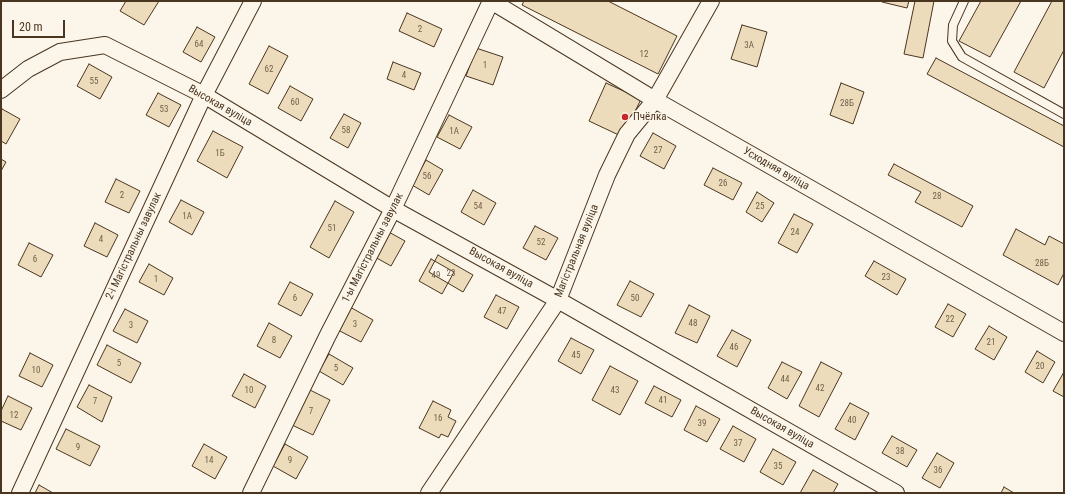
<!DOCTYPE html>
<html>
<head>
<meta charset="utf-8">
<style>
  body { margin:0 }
  #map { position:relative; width:1065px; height:494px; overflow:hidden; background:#fbf6e9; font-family:"Roboto Condensed",sans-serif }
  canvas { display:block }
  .frame { position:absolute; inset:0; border:2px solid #4a3520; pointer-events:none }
  .scale { position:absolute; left:12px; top:20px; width:53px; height:18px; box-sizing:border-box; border:2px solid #4a3520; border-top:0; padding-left:5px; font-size:12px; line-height:14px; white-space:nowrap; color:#4a3520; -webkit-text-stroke:3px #fbf6e9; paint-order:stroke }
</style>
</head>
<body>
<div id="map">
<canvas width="1065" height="494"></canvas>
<div class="frame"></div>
<div class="scale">20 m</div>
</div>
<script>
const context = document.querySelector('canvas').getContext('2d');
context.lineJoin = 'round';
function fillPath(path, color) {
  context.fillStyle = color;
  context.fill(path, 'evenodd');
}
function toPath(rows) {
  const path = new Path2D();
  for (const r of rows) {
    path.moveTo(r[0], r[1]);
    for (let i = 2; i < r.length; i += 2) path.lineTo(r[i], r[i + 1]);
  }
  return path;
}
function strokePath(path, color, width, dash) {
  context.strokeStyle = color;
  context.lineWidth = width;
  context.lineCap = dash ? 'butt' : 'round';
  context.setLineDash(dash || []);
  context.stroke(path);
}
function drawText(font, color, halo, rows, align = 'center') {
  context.font = font + ' "Roboto Condensed",sans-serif';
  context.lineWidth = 3;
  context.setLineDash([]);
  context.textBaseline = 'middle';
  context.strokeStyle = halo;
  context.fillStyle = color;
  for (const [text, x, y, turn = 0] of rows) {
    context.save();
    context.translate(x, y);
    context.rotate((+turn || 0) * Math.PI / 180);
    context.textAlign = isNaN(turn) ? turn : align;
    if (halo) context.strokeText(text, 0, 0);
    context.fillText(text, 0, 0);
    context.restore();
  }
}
const building = toPath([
  [126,1,159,1,144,25,120,11,126,1],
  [524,1,608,1,677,36,658,74,522,5,524,1],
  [883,1,909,1,907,8,882,2,883,1],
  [915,1,934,1,923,58,904,54,915,1],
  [981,1,1021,1,990,57,959,41,981,1],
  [1052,1,1064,1,1064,50,1044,88,1014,72,1052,1],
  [407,13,442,29,434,47,399,31,407,13],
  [742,25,767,32,757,67,731,59,742,25],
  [197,27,215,37,201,62,183,52,197,27],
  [269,46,288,56,268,94,249,84,269,46],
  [476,48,503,57,493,85,466,76,476,48],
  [936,58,1064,126,1064,147,927,74,936,58],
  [393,62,421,73,414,90,387,79,393,62],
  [89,64,112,77,100,99,77,86,89,64],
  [606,83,641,99,623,137,589,121,606,83],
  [841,83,864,92,853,124,830,115,841,83],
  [290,86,313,99,301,121,278,108,290,86],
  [158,93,181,105,169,127,146,115,158,93],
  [2,109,20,119,6,144,1,141,1,112,2,109],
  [344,114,361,123,348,148,330,138,344,114],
  [449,115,472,127,460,149,437,137,449,115],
  [213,131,243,147,227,178,197,161,213,131],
  [653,133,676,146,664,169,640,156,653,133],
  [1,159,6,162,1,171,1,159],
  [426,160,443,170,429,195,412,185,426,160],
  [894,164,973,206,962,227,915,202,921,192,888,175,894,164],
  [713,168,742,183,733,200,704,185,713,168],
  [116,179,140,191,129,213,105,202,116,179],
  [473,190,496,203,484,225,461,212,473,190],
  [757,192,774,203,762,222,746,212,757,192],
  [181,200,204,212,192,235,169,222,181,200],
  [335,201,354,212,329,258,310,247,335,201],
  [794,214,813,224,797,253,778,243,794,214],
  [95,223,118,235,107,257,84,246,95,223],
  [535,226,558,238,546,260,523,248,535,226],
  [1016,229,1045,245,1049,236,1064,244,1064,273,1058,285,1003,255,1016,229],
  [387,231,405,241,391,266,373,256,387,231],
  [29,243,53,255,41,277,18,265,29,243],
  [438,255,473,275,463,292,429,272,438,255],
  [431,259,454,272,442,294,419,281,431,259],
  [874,261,906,279,897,295,865,276,874,261],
  [149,264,173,278,164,295,139,282,149,264],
  [630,281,654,294,641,317,617,305,630,281],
  [290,282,313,294,301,316,278,304,290,282],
  [496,295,519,307,507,329,484,317,496,295],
  [948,304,966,314,953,337,935,327,948,304],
  [689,305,710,316,697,343,675,333,689,305],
  [350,307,373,320,361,342,338,330,350,307],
  [125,309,148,321,137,343,113,331,125,309],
  [269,323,292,336,280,358,257,346,269,323],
  [989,326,1007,337,994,360,975,349,989,326],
  [732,330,751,340,737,367,717,356,732,330],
  [571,338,594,350,581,374,558,361,571,338],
  [107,345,141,363,131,383,97,365,107,345],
  [1037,351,1055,362,1043,383,1025,372,1037,351],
  [30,353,53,365,42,387,19,376,30,353],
  [329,354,353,368,343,385,319,371,329,354],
  [782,362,802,372,787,399,768,388,782,362],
  [821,362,842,373,819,417,799,406,821,362],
  [610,366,638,381,620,415,592,400,610,366],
  [1064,372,1064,397,1053,391,1064,372],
  [244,374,266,386,255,408,232,396,244,374],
  [89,385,112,397,102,422,77,407,89,385],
  [654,386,681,400,672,417,645,403,654,386],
  [310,390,330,400,313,435,292,425,310,390],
  [8,396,32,408,21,430,1,421,1,411,8,396],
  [433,401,451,410,448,417,456,421,448,437,441,434,439,438,419,428,433,401],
  [850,403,869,413,855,440,835,429,850,403],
  [696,406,720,419,707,442,684,430,696,406],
  [733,426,756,439,744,462,720,449,733,426],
  [66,429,100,446,90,466,56,449,66,429],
  [892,436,917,450,907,467,882,453,892,436],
  [204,444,227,457,215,479,192,466,204,444],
  [285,444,308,457,296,479,273,466,285,444],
  [773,449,796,462,783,485,760,472,773,449],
  [937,453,954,463,940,488,922,478,937,453],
  [813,470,838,484,833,493,800,493,813,470],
  [39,485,53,493,35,493,39,485],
  [1004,487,1014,493,1001,493,1004,487]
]);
fillPath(building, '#ecdcbc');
strokePath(building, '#4a3520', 1);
const service = toPath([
  [964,1,953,25,952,41,962,57,1064,114]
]);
const minor = toPath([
  [491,1,655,100,1064,333],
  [1,90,28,69,60,52,105,45,204,95,393,209,558,300,896,493],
  [20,493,204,95,253,1],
  [251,493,328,335,393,209,491,1],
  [429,493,558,300,607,175,627,134,655,100,711,1]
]);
strokePath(service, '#4a3520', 10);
strokePath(minor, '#4a3520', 18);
strokePath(service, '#fbf6e9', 8);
strokePath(minor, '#fbf6e9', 16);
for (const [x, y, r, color] of [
  [625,117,4,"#c62828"]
]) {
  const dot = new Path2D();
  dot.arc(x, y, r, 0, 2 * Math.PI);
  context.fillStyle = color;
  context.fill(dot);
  strokePath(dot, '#fbf6e9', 1.5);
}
drawText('9px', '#725f47', null, [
  ["2",420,30],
  ["64",199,45],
  ["3А",749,46],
  ["12",644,55],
  ["1",485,66],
  ["62",269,70],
  ["4",404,76],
  ["55",94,82],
  ["60",295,103],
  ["28Б",847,104],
  ["53",164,110],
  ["58",346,131],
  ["1А",454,132],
  ["27",658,151],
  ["1Б",220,154],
  ["56",427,177],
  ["26",723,184],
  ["2",122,196],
  ["28",937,197],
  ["54",478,207],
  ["25",760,207],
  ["1А",187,217],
  ["51",332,229],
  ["24",795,233],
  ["4",101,240],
  ["52",541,243],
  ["6",35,260],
  ["28Б",1042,264],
  ["23",451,274],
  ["49",436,276],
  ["23",886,278],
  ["1",156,280],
  ["6",295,299],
  ["50",635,299],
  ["47",502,312],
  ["22",950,320],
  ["48",693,324],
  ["3",355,325],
  ["3",131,326],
  ["8",274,341],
  ["21",991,343],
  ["46",734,348],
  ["45",576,356],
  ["5",119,364],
  ["20",1040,367],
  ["5",336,369],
  ["10",36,371],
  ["44",785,380],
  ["42",820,389],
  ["10",249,391],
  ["43",615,391],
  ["41",663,401],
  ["7",95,402],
  ["7",311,412],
  ["12",14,416],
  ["16",438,419],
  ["40",852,421],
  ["39",702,424],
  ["37",738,444],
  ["9",78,448],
  ["38",900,452],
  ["14",209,461],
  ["9",290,461],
  ["35",778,467],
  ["36",938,471]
]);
drawText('11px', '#4a3520', '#fbf6e9', [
  ["Высокая вуліца",220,106,30],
  ["Усходняя вуліца",776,169,30],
  ["2-і Магістральны завулак",134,246,-65],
  ["1-ы Магістральны завулак",373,248,-63],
  ["Магістральная вуліца",577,251,-68],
  ["Высокая вуліца",501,268,29],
  ["Высокая вуліца",782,428,30]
]);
drawText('11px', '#4a3520', '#fbf6e9', [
  ["Пчёлка",633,117]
], 'left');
</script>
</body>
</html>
